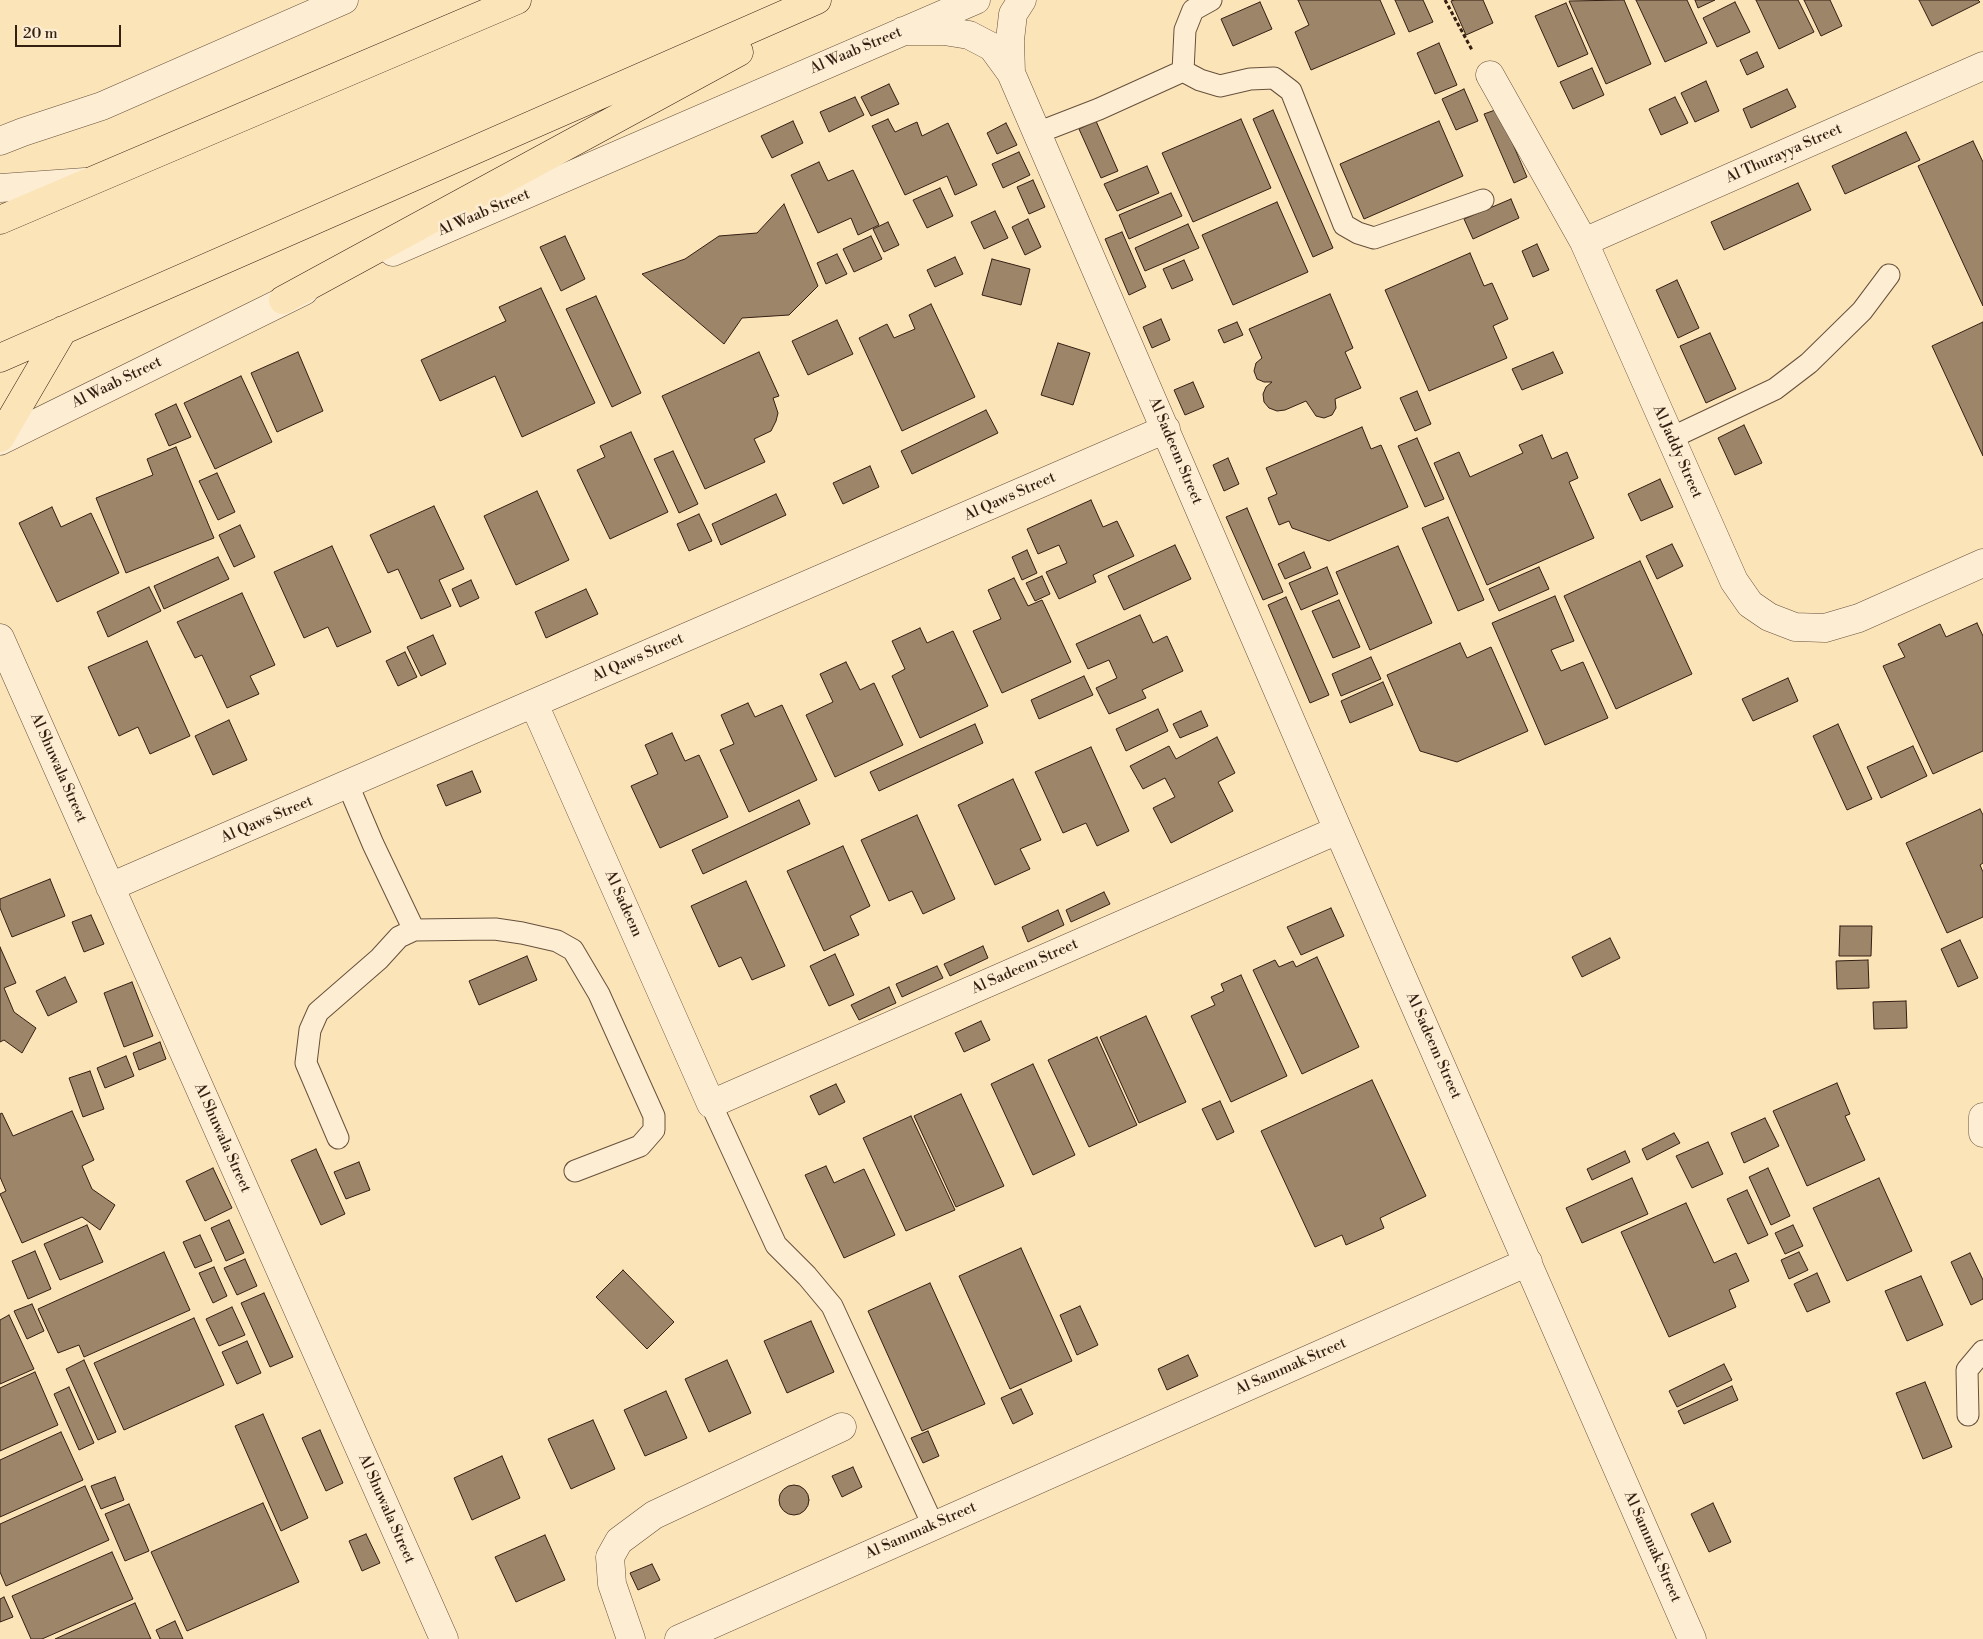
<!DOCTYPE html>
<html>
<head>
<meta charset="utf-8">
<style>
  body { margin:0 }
  #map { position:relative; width:1983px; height:1639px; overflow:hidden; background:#fce4b9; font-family:"Libre Bodoni",serif }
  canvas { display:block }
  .scale { position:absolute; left:15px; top:25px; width:106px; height:22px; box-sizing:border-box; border:2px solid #341f13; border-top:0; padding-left:6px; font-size:15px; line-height:18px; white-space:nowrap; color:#341f13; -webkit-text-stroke:4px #fdedd2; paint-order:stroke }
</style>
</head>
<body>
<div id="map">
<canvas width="1983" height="1639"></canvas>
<div class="scale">20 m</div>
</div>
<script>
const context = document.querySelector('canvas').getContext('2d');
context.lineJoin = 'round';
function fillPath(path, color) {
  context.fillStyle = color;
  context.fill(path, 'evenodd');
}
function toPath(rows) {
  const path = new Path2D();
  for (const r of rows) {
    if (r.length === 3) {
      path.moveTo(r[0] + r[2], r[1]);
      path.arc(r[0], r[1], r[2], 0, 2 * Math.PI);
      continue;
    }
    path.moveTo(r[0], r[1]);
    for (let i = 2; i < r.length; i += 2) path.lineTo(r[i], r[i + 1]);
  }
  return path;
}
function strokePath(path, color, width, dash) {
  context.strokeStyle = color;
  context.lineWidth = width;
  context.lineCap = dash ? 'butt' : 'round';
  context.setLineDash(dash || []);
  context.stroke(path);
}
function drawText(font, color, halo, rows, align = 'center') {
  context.font = font + ' "Libre Bodoni",serif';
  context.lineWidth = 5;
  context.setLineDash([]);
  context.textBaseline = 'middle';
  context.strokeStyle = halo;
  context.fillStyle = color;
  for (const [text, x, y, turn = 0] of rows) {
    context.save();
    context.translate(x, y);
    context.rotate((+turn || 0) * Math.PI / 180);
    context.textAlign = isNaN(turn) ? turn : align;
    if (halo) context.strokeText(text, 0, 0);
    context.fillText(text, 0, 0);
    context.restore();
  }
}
const building = toPath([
  [1298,0,1380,0,1395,34,1311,70,1295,32,1309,25,1298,0],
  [1395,0,1423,0,1433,22,1409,32,1395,0],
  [1454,0,1483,0,1493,23,1466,35,1451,1,1454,0],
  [1624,0,1651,64,1606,84,1569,1,1624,0],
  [1636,0,1687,0,1707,43,1665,62,1636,0],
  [1695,0,1715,0,1698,8,1695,0],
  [1756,0,1798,0,1814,32,1779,49,1756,0],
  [1804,0,1830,0,1842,26,1821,36,1804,0],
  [1919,0,1978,0,1980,2,1932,26,1919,0],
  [1260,2,1272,29,1233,46,1221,19,1260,2],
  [1735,2,1750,32,1717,47,1703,18,1735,2],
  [1566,3,1588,54,1558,67,1535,16,1566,3],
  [1439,43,1457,85,1435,94,1417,53,1439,43],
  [1757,52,1764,67,1747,75,1740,60,1757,52],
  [1592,68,1604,95,1573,109,1560,82,1592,68],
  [1706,81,1719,111,1695,122,1681,93,1706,81],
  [889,84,899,104,871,116,861,97,889,84],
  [1464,89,1478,121,1456,130,1442,99,1464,89],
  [1787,89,1796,107,1751,128,1743,109,1787,89],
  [855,97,864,115,829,132,820,112,855,97],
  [1675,97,1688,123,1661,135,1649,109,1675,97],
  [1498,109,1527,177,1514,183,1484,114,1498,109],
  [1273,110,1333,248,1313,257,1253,119,1273,110],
  [888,119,895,132,917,122,922,136,948,123,977,185,955,195,947,176,905,195,872,126,888,119],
  [1241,119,1271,188,1193,222,1162,153,1241,119],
  [793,121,803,143,772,158,761,136,793,121],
  [1096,121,1118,171,1101,178,1079,129,1096,121],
  [1439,121,1463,176,1364,219,1340,164,1439,121],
  [1006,123,1017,145,997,154,987,133,1006,123],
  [1906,132,1920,160,1845,194,1832,166,1906,132],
  [1973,141,1983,162,1983,306,1918,166,1973,141],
  [1019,152,1030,175,1003,188,992,164,1019,152],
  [819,162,828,181,853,170,879,225,858,235,851,218,818,233,791,175,819,162],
  [1147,166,1159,193,1117,211,1104,184,1147,166],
  [1033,180,1045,207,1029,214,1017,187,1033,180],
  [1798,183,1811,210,1724,250,1711,222,1798,183],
  [940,188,953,216,927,228,913,200,940,188],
  [1171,193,1182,216,1129,239,1119,215,1171,193],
  [1511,199,1519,218,1473,239,1464,219,1511,199],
  [1277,202,1308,272,1233,305,1202,235,1277,202],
  [784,204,818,286,789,315,742,318,724,344,642,274,685,259,719,236,757,233,784,204],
  [995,211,1008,238,984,249,971,222,995,211],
  [1028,219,1041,247,1025,255,1012,227,1028,219],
  [888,222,899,245,884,252,873,229,888,222],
  [1188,224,1199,248,1145,271,1135,248,1188,224],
  [1122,232,1146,287,1129,295,1105,239,1122,232],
  [565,236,585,279,561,291,540,247,565,236],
  [871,236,882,259,854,272,843,249,871,236],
  [1537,244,1549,270,1533,277,1522,251,1537,244],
  [1470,253,1484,286,1492,283,1508,319,1493,326,1507,358,1429,391,1385,290,1470,253],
  [837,254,847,274,826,284,817,263,837,254],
  [955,257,963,274,935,287,927,270,955,257],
  [992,259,1030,269,1021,305,982,295,992,259],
  [1184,260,1193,280,1172,289,1163,269,1184,260],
  [1677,280,1699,328,1678,338,1656,290,1677,280],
  [541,288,595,403,522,437,495,376,440,401,421,360,506,321,499,307,541,288],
  [1330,294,1353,348,1345,352,1361,388,1335,399,1336,408,1332,415,1324,418,1316,416,1306,401,1285,410,1277,411,1269,408,1264,402,1263,394,1266,387,1272,382,1264,382,1257,379,1254,371,1256,363,1262,358,1249,329,1330,294],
  [596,296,641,393,612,407,566,309,596,296],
  [931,304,975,397,902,431,859,338,887,324,894,338,915,329,909,315,931,304],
  [1161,319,1170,340,1152,348,1143,327,1161,319],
  [837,320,853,354,808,375,792,341,837,320],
  [1237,322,1243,335,1224,343,1218,330,1237,322],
  [1983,322,1983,456,1932,346,1983,322],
  [1710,333,1736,389,1706,403,1680,346,1710,333],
  [1058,343,1090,353,1073,405,1041,395,1058,343],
  [298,352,323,411,277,432,251,373,298,352],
  [759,352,779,396,773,398,778,413,776,421,771,431,754,439,765,462,705,489,662,396,759,352],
  [1553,352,1563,373,1522,390,1512,369,1553,352],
  [241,376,272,442,215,469,184,403,241,376],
  [1193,382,1204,407,1185,415,1174,390,1193,382],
  [1417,391,1431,424,1415,431,1400,398,1417,391],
  [176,404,191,437,169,446,155,414,176,404],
  [986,410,998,433,912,474,901,451,986,410],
  [1744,425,1762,463,1735,475,1718,438,1744,425],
  [1362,427,1371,449,1381,445,1408,507,1329,541,1292,528,1289,521,1279,525,1268,498,1277,494,1266,468,1362,427],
  [631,432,668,512,610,539,577,470,605,457,600,446,631,432],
  [1542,435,1552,459,1567,452,1578,478,1569,482,1594,538,1487,585,1434,463,1459,452,1470,477,1523,453,1519,445,1542,435],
  [1417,438,1444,499,1425,507,1398,446,1417,438],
  [176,447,214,538,126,573,96,498,153,475,147,459,176,447],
  [673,451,698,504,679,513,654,459,673,451],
  [1228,458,1239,484,1224,491,1213,465,1228,458],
  [870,466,879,487,843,504,833,483,870,466],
  [217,473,235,512,218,520,199,481,217,473],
  [1660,479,1673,507,1641,521,1628,494,1660,479],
  [537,491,569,560,516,585,484,516,537,491],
  [776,494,786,515,721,545,712,524,776,494],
  [1091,500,1103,527,1117,521,1134,556,1093,575,1096,582,1059,599,1046,572,1067,563,1059,545,1038,554,1027,529,1091,500],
  [434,506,464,569,439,580,451,606,421,619,398,569,388,573,370,535,434,506],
  [52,507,61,527,91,513,119,573,57,602,19,523,52,507],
  [1247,508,1283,592,1263,600,1226,517,1247,508],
  [699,514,712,541,689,551,677,524,699,514],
  [1448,517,1484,600,1458,611,1422,528,1448,517],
  [240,525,255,557,234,567,219,535,240,525],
  [1672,544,1683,566,1657,579,1646,556,1672,544],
  [1175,545,1191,579,1124,610,1108,576,1175,545],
  [332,546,371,632,337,647,328,627,304,638,274,572,332,546],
  [1398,546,1432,623,1370,650,1336,572,1398,546],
  [1027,550,1037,573,1022,580,1012,557,1027,550],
  [1304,552,1311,568,1285,579,1278,564,1304,552],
  [218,557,229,579,164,609,154,586,218,557],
  [1640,561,1692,674,1616,709,1564,596,1640,561],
  [1327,567,1338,594,1301,610,1289,583,1327,567],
  [1539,567,1549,589,1499,611,1489,589,1539,567],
  [1042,576,1050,594,1035,601,1026,583,1042,576],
  [1014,578,1028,606,1042,600,1071,662,1002,693,973,631,1001,619,988,590,1014,578],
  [471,580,479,598,460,607,452,589,471,580],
  [149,587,161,611,108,637,97,612,149,587],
  [586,589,598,614,546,638,535,612,586,589],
  [242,593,275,665,250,676,259,694,227,708,202,655,195,658,177,622,242,593],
  [1555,596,1574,641,1551,650,1561,671,1583,662,1608,718,1545,745,1492,623,1555,596],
  [1286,597,1329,695,1310,703,1268,605,1286,597],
  [1339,600,1360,647,1333,658,1312,611,1339,600],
  [1140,615,1153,643,1167,636,1183,671,1142,690,1146,698,1109,714,1096,688,1117,678,1109,660,1088,669,1076,644,1140,615],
  [1977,623,1983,636,1983,751,1933,774,1883,666,1905,657,1898,644,1940,624,1946,637,1977,623],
  [920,628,927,643,953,631,988,706,920,738,892,676,905,669,892,641,920,628],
  [433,635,446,664,421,676,407,647,433,635],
  [147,641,190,736,150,754,138,727,119,736,88,667,147,641],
  [1460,643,1467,658,1491,647,1528,731,1457,762,1420,751,1387,675,1460,643],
  [405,652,417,677,398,686,386,661,405,652],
  [1371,657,1381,679,1341,696,1332,674,1371,657],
  [846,662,860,690,874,683,903,745,835,777,806,715,833,702,820,674,846,662],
  [1084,676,1093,695,1039,719,1031,700,1084,676],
  [1788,678,1798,701,1753,721,1742,699,1788,678],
  [1383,682,1393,705,1350,723,1341,701,1383,682],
  [748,703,755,717,782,705,817,780,749,812,720,750,734,744,721,715,748,703],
  [1158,709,1168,731,1126,751,1116,729,1158,709],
  [1201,711,1208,726,1180,738,1173,724,1201,711],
  [229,720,247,760,213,775,195,736,229,720],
  [975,724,983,743,879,791,870,772,975,724],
  [1838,724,1872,799,1847,810,1813,736,1838,724],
  [672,733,685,761,699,755,728,817,660,848,631,786,658,774,645,745,672,733],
  [1217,737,1235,773,1218,782,1233,811,1171,843,1153,808,1175,797,1165,778,1143,789,1130,766,1169,746,1176,759,1217,737],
  [1913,746,1927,776,1881,798,1867,767,1913,746],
  [1091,747,1129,831,1097,846,1086,823,1063,833,1035,772,1091,747],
  [472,771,481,792,446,806,437,785,472,771],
  [1013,779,1041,840,1020,849,1030,869,995,885,958,805,1013,779],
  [799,800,810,824,703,874,692,850,799,800],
  [1980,809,1983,815,1983,863,1980,865,1983,872,1983,917,1947,933,1906,843,1980,809],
  [917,815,955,899,923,914,912,891,889,901,861,840,917,815],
  [843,846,870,906,850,916,859,935,824,951,787,871,843,846],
  [50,879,65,916,12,937,0,908,0,899,50,879],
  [746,881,785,966,752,980,741,957,719,967,691,906,746,881],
  [1104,892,1110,904,1071,922,1066,910,1104,892],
  [1331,908,1344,936,1301,955,1287,927,1331,908],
  [1058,910,1064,925,1028,942,1022,927,1058,910],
  [91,915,104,944,84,952,72,922,91,915],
  [1840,926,1872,926,1871,956,1839,956,1840,926],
  [1610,938,1620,958,1582,977,1572,957,1610,938],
  [1960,940,1978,978,1958,987,1941,949,1960,940],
  [983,946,988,958,950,976,944,964,983,946],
  [0,947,16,983,4,988,14,1012,36,1028,22,1053,4,1040,0,1042,0,947],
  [835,954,854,995,829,1006,810,966,835,954],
  [527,956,537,980,479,1005,469,981,527,956],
  [1317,957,1359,1047,1302,1074,1253,970,1275,960,1279,967,1293,961,1296,967,1317,957],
  [1868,960,1869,988,1837,989,1836,961,1868,960],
  [937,966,943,978,902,997,896,984,937,966],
  [1241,975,1287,1076,1231,1102,1191,1016,1215,1005,1211,997,1224,991,1221,984,1241,975],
  [65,977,77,1002,48,1016,36,991,65,977],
  [132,982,153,1036,124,1047,104,993,132,982],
  [889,987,896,1003,859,1020,851,1005,889,987],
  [1906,1001,1907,1028,1874,1029,1873,1002,1906,1001],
  [1146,1016,1186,1102,1139,1123,1100,1037,1146,1016],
  [981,1021,990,1040,964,1052,955,1033,981,1021],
  [1097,1037,1137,1125,1089,1147,1048,1060,1097,1037],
  [160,1042,166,1059,139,1070,133,1053,160,1042],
  [126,1056,134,1076,105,1088,97,1068,126,1056],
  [1033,1064,1075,1155,1033,1175,991,1084,1033,1064],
  [90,1071,104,1109,83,1117,69,1078,90,1071],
  [1372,1080,1426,1196,1380,1218,1384,1228,1346,1245,1342,1235,1315,1247,1261,1131,1372,1080],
  [1837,1083,1850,1114,1845,1116,1865,1160,1807,1186,1773,1111,1837,1083],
  [836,1084,845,1102,819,1115,810,1096,836,1084],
  [961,1094,1004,1186,956,1207,914,1116,961,1094],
  [1220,1101,1234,1132,1217,1140,1202,1109,1220,1101],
  [72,1111,94,1160,82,1166,92,1189,115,1205,100,1230,82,1217,22,1243,0,1194,6,1191,0,1177,0,1114,2,1113,13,1136,72,1111],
  [911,1116,955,1210,906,1231,863,1138,911,1116],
  [1765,1118,1779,1146,1744,1163,1731,1133,1765,1118],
  [1674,1133,1680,1143,1647,1160,1642,1149,1674,1133],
  [1708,1142,1723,1174,1692,1188,1676,1156,1708,1142],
  [316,1149,345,1214,321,1225,291,1160,316,1149],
  [1625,1151,1630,1162,1592,1180,1587,1169,1625,1151],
  [359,1162,370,1190,346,1199,334,1172,359,1162],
  [826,1166,834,1183,864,1169,895,1235,844,1258,805,1175,826,1166],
  [213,1168,232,1208,205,1221,186,1181,213,1168],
  [1768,1168,1790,1216,1771,1225,1749,1177,1768,1168],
  [1632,1178,1648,1214,1582,1243,1566,1208,1632,1178],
  [1879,1178,1912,1251,1847,1281,1813,1208,1879,1178],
  [1747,1190,1768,1235,1748,1244,1727,1199,1747,1190],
  [1686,1203,1714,1263,1736,1253,1749,1281,1729,1290,1736,1307,1669,1337,1621,1232,1686,1203],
  [229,1220,244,1253,226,1261,211,1228,229,1220],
  [87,1225,103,1262,60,1280,44,1244,87,1225],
  [1793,1225,1803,1246,1785,1254,1775,1233,1793,1225],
  [200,1235,212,1261,195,1268,183,1242,200,1235],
  [1021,1248,1072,1361,1010,1389,959,1276,1021,1248],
  [35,1251,51,1289,28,1299,12,1261,35,1251],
  [164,1252,190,1310,84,1357,79,1345,58,1353,38,1309,164,1252],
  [1799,1252,1808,1270,1789,1279,1781,1260,1799,1252],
  [1970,1253,1983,1280,1983,1299,1971,1305,1951,1262,1970,1253],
  [245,1259,257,1286,237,1295,224,1268,245,1259],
  [214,1267,227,1296,213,1303,199,1273,214,1267],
  [623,1270,674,1322,647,1349,596,1297,623,1270],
  [1817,1273,1830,1302,1807,1312,1794,1284,1817,1273],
  [1921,1276,1943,1325,1907,1341,1885,1291,1921,1276],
  [930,1283,985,1404,922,1431,868,1311,930,1283],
  [264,1293,293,1357,270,1367,241,1303,264,1293],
  [32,1304,44,1331,27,1339,14,1311,32,1304],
  [1080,1306,1098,1345,1077,1355,1060,1315,1080,1306],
  [232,1307,245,1335,219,1346,206,1319,232,1307],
  [9,1315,34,1369,0,1384,0,1320,9,1315],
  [194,1318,224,1385,124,1430,94,1363,194,1318],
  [811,1321,834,1372,787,1393,764,1341,811,1321],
  [247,1341,261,1373,237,1384,222,1352,247,1341],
  [1188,1355,1198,1376,1167,1390,1158,1369,1188,1355],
  [84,1360,116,1432,98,1440,66,1369,84,1360],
  [727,1360,751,1413,709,1432,685,1379,727,1360],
  [1724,1364,1732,1380,1677,1407,1669,1391,1724,1364],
  [35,1372,58,1425,0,1451,0,1388,35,1372],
  [1925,1382,1952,1447,1923,1459,1896,1393,1925,1382],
  [1732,1386,1738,1400,1684,1424,1678,1411,1732,1386],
  [69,1387,94,1443,79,1450,54,1394,69,1387],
  [1021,1389,1033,1414,1013,1424,1001,1398,1021,1389],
  [666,1391,687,1438,645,1456,624,1410,666,1391],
  [263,1414,308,1518,281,1531,235,1426,263,1414],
  [593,1420,615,1469,571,1489,548,1439,593,1420],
  [320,1430,343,1483,326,1491,302,1438,320,1430],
  [928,1431,939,1456,923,1463,911,1438,928,1431],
  [61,1432,83,1480,0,1517,0,1460,61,1432],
  [502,1456,520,1498,472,1520,454,1478,502,1456],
  [853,1467,862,1487,842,1497,832,1476,853,1467],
  [115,1477,124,1500,101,1509,91,1486,115,1477],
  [794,1500,15],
  [85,1486,109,1540,6,1586,0,1572,0,1524,85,1486],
  [263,1503,299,1582,187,1631,151,1552,263,1503],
  [1713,1503,1731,1542,1709,1552,1691,1514,1713,1503],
  [129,1504,149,1551,125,1561,105,1514,129,1504],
  [366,1534,380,1563,362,1571,349,1541,366,1534],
  [545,1535,565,1580,516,1602,495,1557,545,1535],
  [112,1552,133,1599,42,1639,31,1639,12,1596,112,1552],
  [652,1564,660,1580,638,1590,630,1573,652,1564],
  [4,1597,13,1617,0,1622,0,1599,4,1597],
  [135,1603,151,1639,55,1639,135,1603],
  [175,1621,183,1639,160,1639,156,1630,175,1621]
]);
fillPath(building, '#9c8569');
strokePath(building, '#341f13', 1);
const lane = toPath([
  [1183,71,1200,80,1220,86,1250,79,1274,78,1291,91,1344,225,1358,233,1374,238,1483,200],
  [1037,133,1099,109,1183,71,1185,30,1193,10,1211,0],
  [1671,438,1775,389,1809,363,1862,311,1889,275],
  [414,930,495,929,522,933,557,941,573,950,599,994,654,1116,654,1130,640,1146,575,1171],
  [711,1104,776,1245,807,1276,832,1306,933,1525],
  [338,1138,306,1063,310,1030,318,1012,379,959,399,937,414,930,373,844,348,785],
  [1968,1415,1967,1370,1983,1351]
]);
const street = toPath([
  [903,31,944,31,969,35,992,47,1011,73,1338,830,1692,1639],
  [1011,73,1010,40,1013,14,1022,0],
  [1490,75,1584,242,1734,581,1750,604,1769,617,1795,627,1825,628,1859,618,1983,563],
  [0,141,23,132,102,106,344,0],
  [0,188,85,182],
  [1584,242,1983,66],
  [393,252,976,0],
  [0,441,304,291],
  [0,638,444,1639],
  [534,704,711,1104,1338,830],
  [110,887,1166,429],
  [1983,1117,1983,1133],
  [631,1639,612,1584,610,1557,619,1541,654,1515,842,1427],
  [679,1639,1528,1262]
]);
const primary = toPath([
  [0,220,517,0],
  [283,300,739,52],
  [0,358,817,0],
  [0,438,63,330]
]);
strokePath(lane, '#66503c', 23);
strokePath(street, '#66503c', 29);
strokePath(primary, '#341f13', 29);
strokePath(toPath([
  [1445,0,1472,50]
]), '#341f13', 3, [4, 2.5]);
strokePath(lane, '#fdedd2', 21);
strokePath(street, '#fdedd2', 28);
strokePath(primary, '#fce4b9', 28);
drawText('15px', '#341f13', '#fdedd2', [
  ["Al Waab Street",856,51,-23],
  ["Al Thurayya Street",1784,154,-24],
  ["Al Waab Street",484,213,-23],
  ["Al Waab Street",117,383,-26],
  ["Al Sadeem Street",1175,451,67],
  ["Al Jaddy Street",1677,452,66],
  ["Al Qaws Street",1010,497,-24],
  ["Al Qaws Street",638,658,-24],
  ["Al Shuwala Street",58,768,66],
  ["Al Qaws Street",267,820,-23],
  ["Al Sadeem",623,904,66],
  ["Al Sadeem Street",1025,967,-24],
  ["Al Sadeem Street",1433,1046,66],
  ["Al Shuwala Street",222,1138,66],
  ["Al Sammak Street",1291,1367,-24],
  ["Al Shuwala Street",386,1509,66],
  ["Al Sammak Street",921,1531,-24],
  ["Al Sammak Street",1652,1547,66]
]);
</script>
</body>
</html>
